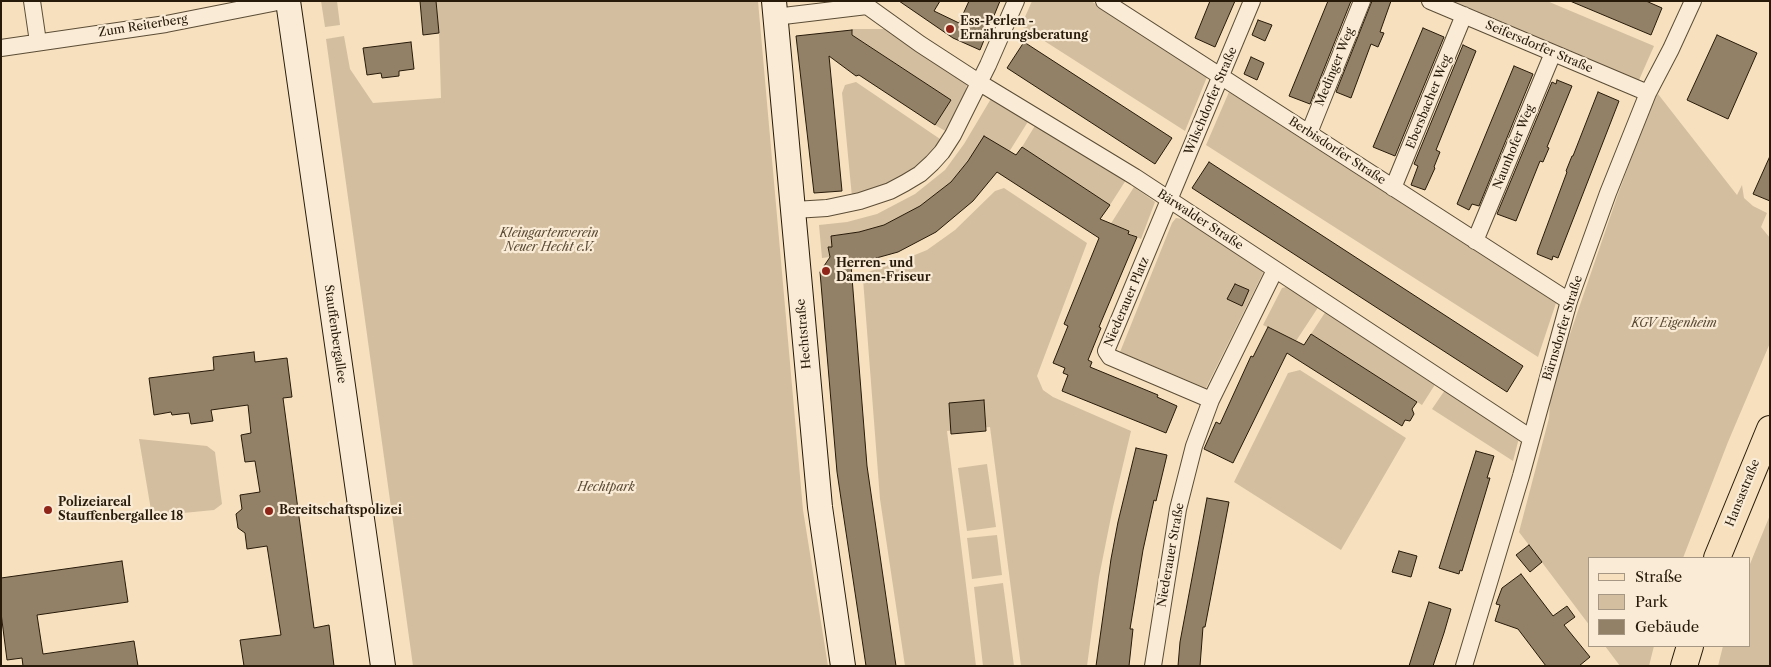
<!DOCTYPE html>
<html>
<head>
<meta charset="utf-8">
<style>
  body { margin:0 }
  #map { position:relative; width:1771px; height:667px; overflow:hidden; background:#f6e0be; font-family:"Libre Caslon Text",serif }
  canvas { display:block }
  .frame { position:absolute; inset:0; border:2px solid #271a09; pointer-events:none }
  .legend { position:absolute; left:1588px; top:557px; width:162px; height:90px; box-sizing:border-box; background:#f9ebd5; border:1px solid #a59783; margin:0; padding:6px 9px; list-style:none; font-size:15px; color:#271a09 }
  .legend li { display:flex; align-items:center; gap:10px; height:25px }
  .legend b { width:25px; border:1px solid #a59783 }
</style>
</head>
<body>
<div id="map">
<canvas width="1771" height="667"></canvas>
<div class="frame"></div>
<ul class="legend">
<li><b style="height:6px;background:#f6e0be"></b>Straße</li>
<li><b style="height:14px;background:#d3be9f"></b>Park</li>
<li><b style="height:14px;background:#938167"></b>Gebäude</li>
</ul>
</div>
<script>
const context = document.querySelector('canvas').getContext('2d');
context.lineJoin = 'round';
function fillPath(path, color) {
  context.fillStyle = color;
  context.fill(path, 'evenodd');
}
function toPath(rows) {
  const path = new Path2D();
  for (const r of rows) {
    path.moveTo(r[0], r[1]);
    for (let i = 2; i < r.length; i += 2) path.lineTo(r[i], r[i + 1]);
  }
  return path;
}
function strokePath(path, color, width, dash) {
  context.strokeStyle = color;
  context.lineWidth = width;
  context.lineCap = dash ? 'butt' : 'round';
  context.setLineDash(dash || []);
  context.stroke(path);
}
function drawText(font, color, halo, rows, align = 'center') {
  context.font = font + ' "Libre Caslon Text",serif';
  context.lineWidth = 4.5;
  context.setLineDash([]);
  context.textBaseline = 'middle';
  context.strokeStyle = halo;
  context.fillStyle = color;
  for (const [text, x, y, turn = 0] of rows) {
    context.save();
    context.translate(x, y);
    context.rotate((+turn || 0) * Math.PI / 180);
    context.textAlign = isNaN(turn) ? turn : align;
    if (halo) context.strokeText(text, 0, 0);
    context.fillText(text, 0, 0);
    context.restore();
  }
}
fillPath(toPath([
  [321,1,337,1,340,25,325,27],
  [436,1,758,1,803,510,828,666,413,666,326,39,344,36,350,69,373,103,441,98,439,33],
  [1032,1,1091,1,1207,77,1185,131,1021,26],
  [1444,1,1547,1,1654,46,1639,80,1637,81],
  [852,29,890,29,967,84,966,90,947,132,935,125,951,100,862,41,853,42],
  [856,82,943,141,934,152,906,176,852,197,842,93,845,85],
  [1229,92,1556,303,1538,357,1206,145],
  [1658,94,1737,195,1742,185,1744,198,1753,206,1767,213,1761,227,1770,238,1770,343,1728,442,1683,558,1590,558,1590,626,1519,532,1549,418,1550,402,1557,372,1617,197,1652,102],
  [992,97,1029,120,1009,152,976,150,951,182,920,206,884,225,859,232,831,236,832,247,828,247,830,257,822,258,819,225,847,222,877,214,915,194,945,170,964,144],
  [1036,124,1126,180,1110,205,1022,147],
  [1134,187,1155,202,1141,239,1128,233,1129,230,1120,227,1118,229,1110,225],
  [1004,188,1087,243,1037,376,1043,390,1053,397,1131,431,1113,507,1099,577,1087,666,1021,666,990,427,947,431,976,666,905,666,880,499,863,279,868,272,900,261,927,250,955,230,995,191],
  [1176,218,1183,219,1260,267,1263,273,1206,388,1120,352,1172,223],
  [1286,287,1319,306,1296,341,1263,325,1282,288],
  [1326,311,1436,383,1422,405,1311,334],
  [1300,370,1406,438,1341,550,1234,482,1288,373],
  [1445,390,1519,438,1513,461,1432,409],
  [139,439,207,446,215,452,222,504,214,510,152,516],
  [987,464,996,527,967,531,958,468],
  [1770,515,1770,666,1718,666,1723,646,1750,646,1750,564],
  [997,535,1002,575,972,579,967,538],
  [1003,583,1014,666,983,666,974,587],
  [1605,646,1654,646,1649,666,1620,666]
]), '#d3be9f');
const building = toPath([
  [420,1,436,1,439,33,423,35,420,1],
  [899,1,940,1,934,11,959,23,969,1,1000,1,980,50,953,38,899,1],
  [1210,1,1235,1,1215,47,1195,38,1210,1],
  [1328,1,1351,1,1310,104,1289,96,1328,1],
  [1372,1,1391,1,1380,32,1384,33,1378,47,1371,44,1351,98,1336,92,1372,1],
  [1570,1,1646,1,1662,8,1651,35,1570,1],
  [1258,20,1272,25,1265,41,1252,35,1258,20],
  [1423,28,1444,37,1395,156,1373,147,1423,28],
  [852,30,852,35,951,100,935,125,859,75,856,76,829,56,842,191,814,193,796,36,852,30],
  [1717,35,1757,53,1728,119,1687,100,1717,35],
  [411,42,414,69,399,71,399,76,382,78,381,73,367,75,363,48,411,42],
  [1024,42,1172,138,1155,164,1007,68,1024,42],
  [1463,45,1476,51,1436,150,1440,152,1434,167,1435,168,1425,190,1411,185,1418,166,1414,164,1463,45],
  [1251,57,1264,63,1257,80,1244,74,1251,57],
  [1514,66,1533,74,1479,206,1472,204,1469,210,1457,204,1514,66],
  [1557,80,1572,86,1547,147,1549,148,1543,162,1540,161,1516,221,1497,214,1552,82,1556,84,1557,80],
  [1598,92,1619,101,1558,258,1553,256,1552,260,1537,254,1538,250,1567,172,1566,171,1572,156,1573,156,1598,92],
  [984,136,1016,155,1022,147,1110,205,1100,219,1129,231,1128,234,1137,237,1099,327,1101,328,1088,360,1092,362,1090,367,1158,395,1157,397,1177,406,1166,433,1062,391,1068,375,1063,373,1065,368,1053,363,1068,326,1064,324,1099,238,997,172,973,201,936,232,898,252,851,265,867,466,896,666,866,666,837,472,820,272,830,257,828,247,832,247,831,236,859,232,884,225,920,206,951,182,968,161,984,136],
  [1770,156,1770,201,1753,194,1770,156],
  [1209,162,1523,366,1507,392,1192,188,1209,162],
  [1235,284,1249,290,1242,306,1227,299,1235,284],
  [1268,327,1304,345,1311,334,1417,402,1412,409,1414,414,1410,421,1405,420,1402,426,1287,353,1233,463,1204,449,1216,422,1220,424,1251,356,1253,357,1268,327],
  [254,352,255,362,287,358,292,397,283,398,314,628,329,625,334,666,244,666,240,640,281,635,267,546,247,549,245,533,238,528,236,514,242,509,240,495,260,492,255,461,245,462,241,435,251,433,248,405,211,410,213,421,191,424,189,413,172,415,171,412,154,415,149,378,214,370,213,357,254,352],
  [984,400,986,431,951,434,949,403,984,400],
  [1136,448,1167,455,1156,501,1154,500,1143,550,1130,629,1133,629,1129,666,1096,666,1111,559,1118,522,1136,448],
  [1476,451,1494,456,1487,478,1490,478,1462,571,1460,570,1459,574,1439,568,1476,451],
  [1207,498,1229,502,1205,627,1203,627,1200,666,1178,666,1180,642,1207,498],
  [1529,545,1542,562,1530,572,1516,555,1529,545],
  [1399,551,1417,556,1411,577,1392,572,1399,551],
  [122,561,128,602,37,615,43,654,134,641,138,666,23,666,22,658,7,660,1,613,1,578,122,561],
  [1521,574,1553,616,1567,606,1575,617,1564,625,1590,657,1579,666,1546,666,1518,629,1495,621,1500,605,1496,604,1502,588,1521,574],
  [1429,602,1451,609,1444,633,1433,666,1409,666,1429,602]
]);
fillPath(building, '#938167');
strokePath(building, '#271a09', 1);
const street = toPath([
  [32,1,38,42],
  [1104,1,1569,301],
  [1430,1,1648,93],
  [867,6,920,44,980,83,1135,177,1531,438],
  [775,17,867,6,863,1],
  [1,48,166,24,283,1],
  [1309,133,1362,1],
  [1393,188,1464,15],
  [794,210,827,208,860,201,890,191,905,183,920,174,932,163,942,152,953,135,988,65,1016,1],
  [1475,241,1553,53],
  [1211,400,1110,357,1106,351,1252,1],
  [1153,666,1178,509,1194,446,1211,400,1275,270],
  [1464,666,1521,476,1569,301,1608,193,1648,93,1671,49,1693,1]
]);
const secondary = toPath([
  [288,1,383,666],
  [774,1,820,507,843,666]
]);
const primary = toPath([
  [1717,558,1770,429],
  [1684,666,1690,646]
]);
strokePath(street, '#5b4c36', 18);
strokePath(secondary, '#271a09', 26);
strokePath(primary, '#271a09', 28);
strokePath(street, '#f9ebd5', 16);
strokePath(secondary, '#f9ebd5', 24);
strokePath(primary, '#f6e0be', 26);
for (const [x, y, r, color] of [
  [950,29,5,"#8f2418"],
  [826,271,5,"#8f2418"],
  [48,510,5,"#8f2418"],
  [269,511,5,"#8f2418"]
]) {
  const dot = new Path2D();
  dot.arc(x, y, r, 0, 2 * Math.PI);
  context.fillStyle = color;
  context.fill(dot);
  strokePath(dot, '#f9ebd5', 2);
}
drawText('bold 12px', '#271a09', '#f9ebd5', [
  ["Ess-Perlen -",960,22],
  ["Ernährungsberatung",960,36],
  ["Herren- und",836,264],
  ["Damen-Friseur",836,278],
  ["Polizeiareal",58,503],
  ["Stauffenbergallee 18",58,517],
  ["Bereitschaftspolizei",279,511]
], 'left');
drawText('12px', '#271a09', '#f9ebd5', [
  ["Zum Reiterberg",143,26,-9],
  ["Seifersdorfer Straße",1539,47,23],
  ["Medinger Weg",1335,67,-68],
  ["Wilschdorfer Straße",1211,101,-67],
  ["Ebersbacher Weg",1429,102,-68],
  ["Naunhofer Weg",1514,147,-68],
  ["Berbisdorfer Straße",1337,151,33],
  ["Bärwalder Straße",1200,220,33],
  ["Niederauer Platz",1127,302,-67],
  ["Bärnsdorfer Straße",1563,328,-73],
  ["Stauffenbergallee",335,334,82],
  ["Hechtstraße",804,334,-95],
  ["Hansastraße",1743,493,-68],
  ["Niederauer Straße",1171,555,-80]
]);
drawText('italic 12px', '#5b4b36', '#f9ebd5', [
  ["Kleingartenverein",549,234],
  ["Neuer Hecht e.V.",549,248],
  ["KGV Eigenheim",1674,324],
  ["Hechtpark",606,488]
]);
</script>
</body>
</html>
